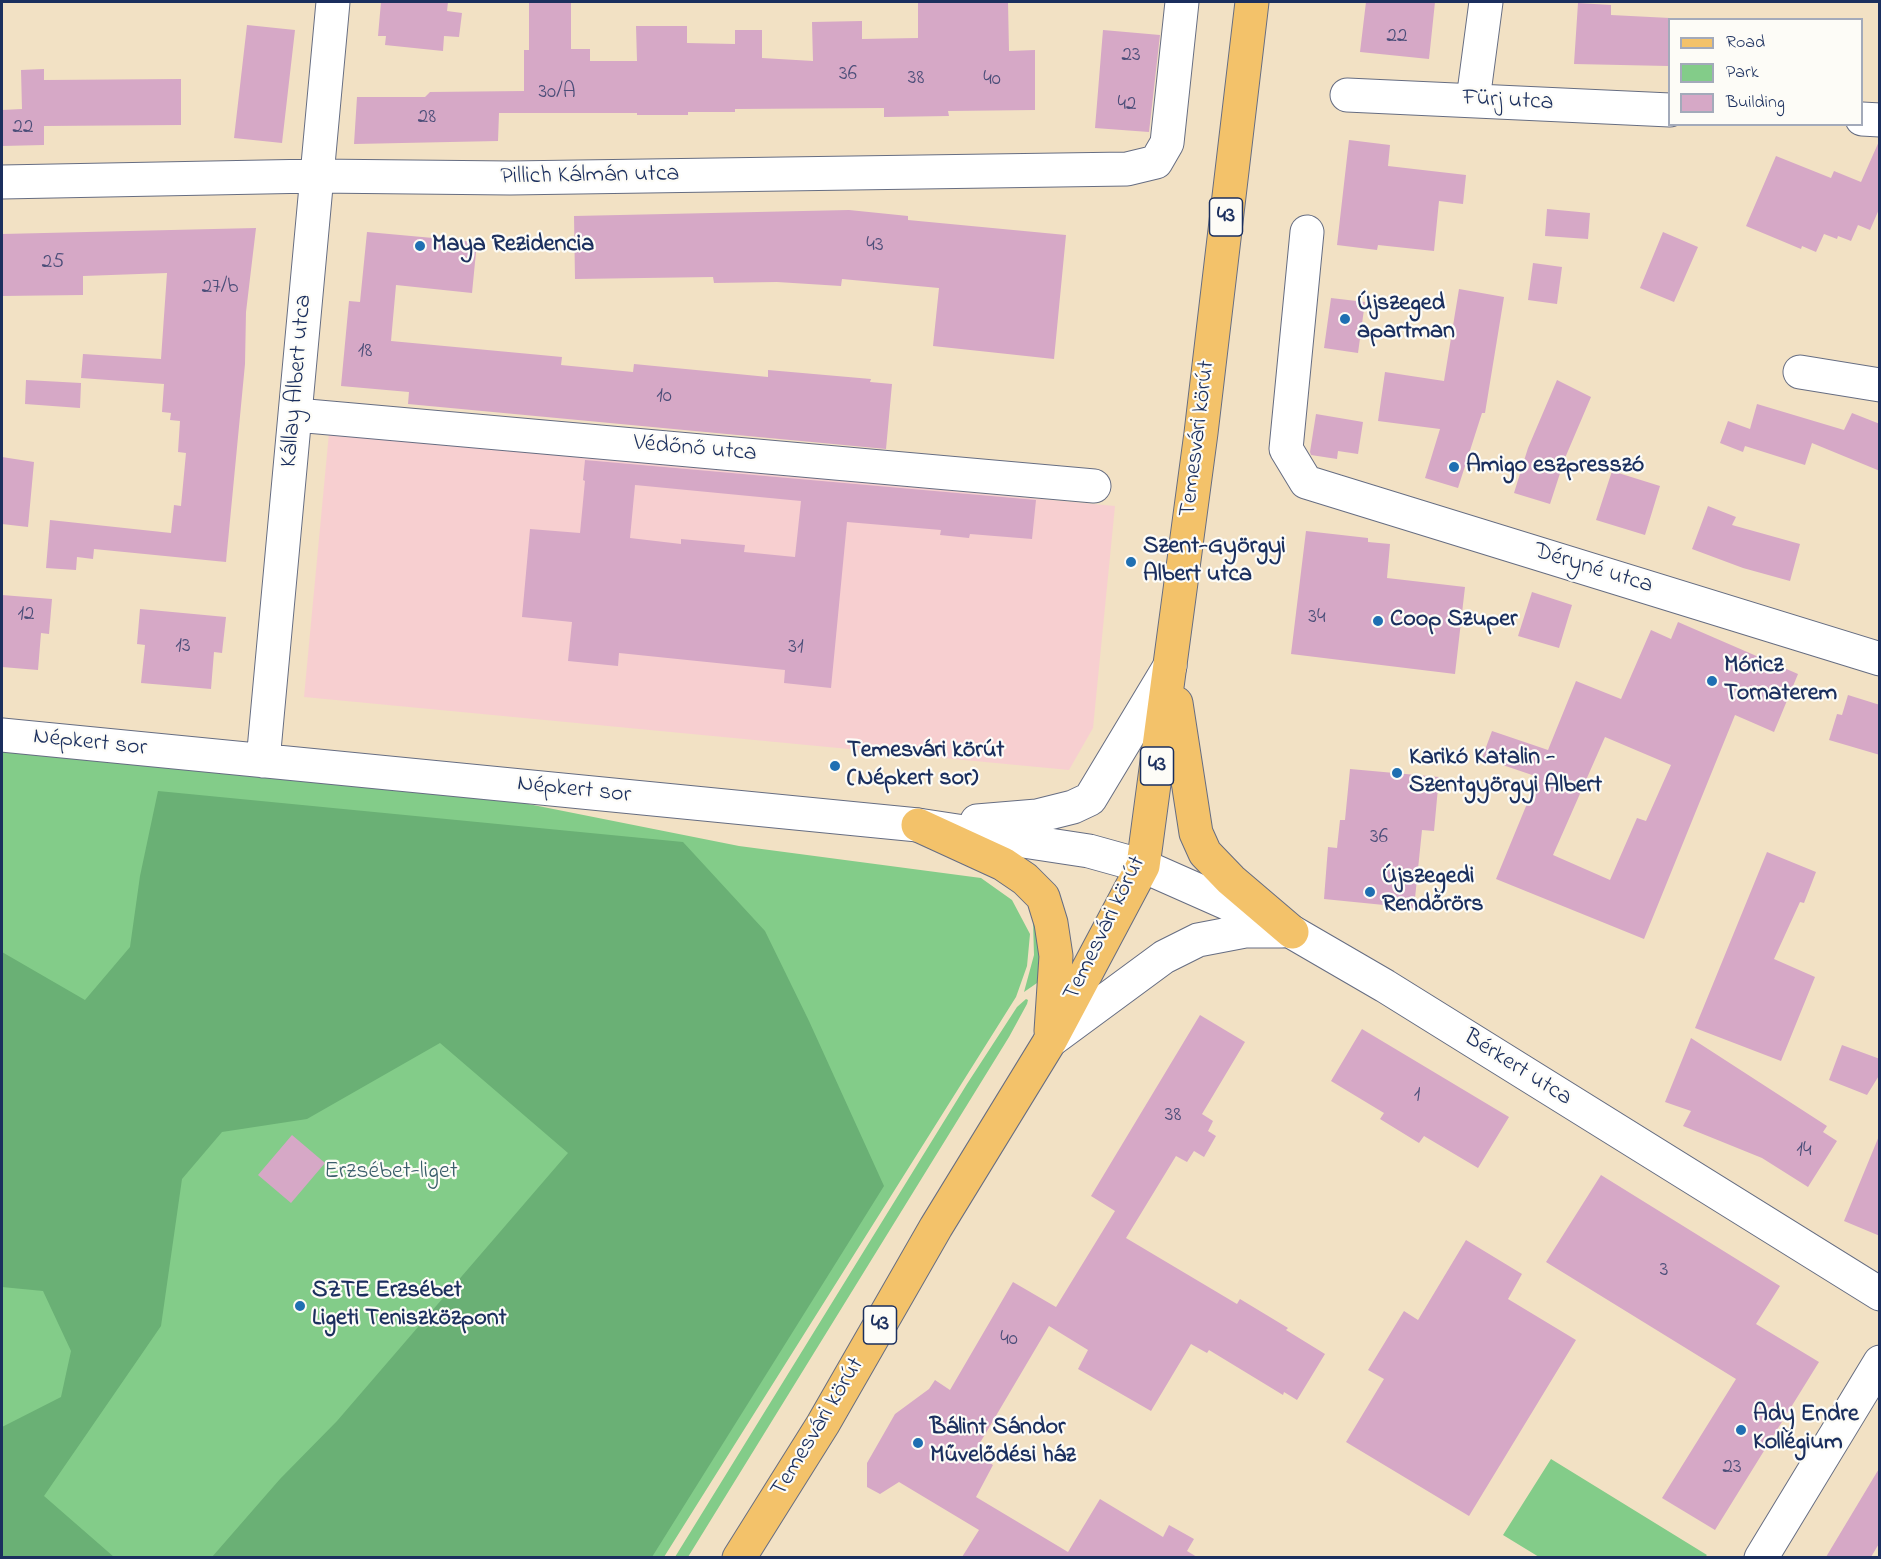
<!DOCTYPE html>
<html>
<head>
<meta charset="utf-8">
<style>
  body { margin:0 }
  #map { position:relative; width:1881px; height:1559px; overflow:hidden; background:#f2e1c4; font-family:"Indie Flower",sans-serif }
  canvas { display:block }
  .frame { position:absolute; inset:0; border:3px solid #1b2f5e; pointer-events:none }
  .legend { position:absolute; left:1668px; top:18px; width:195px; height:108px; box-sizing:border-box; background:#fdfcf7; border:2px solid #a3aaba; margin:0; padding:8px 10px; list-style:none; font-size:18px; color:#1b2f5e }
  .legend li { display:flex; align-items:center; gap:12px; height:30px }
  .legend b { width:30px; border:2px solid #a3aaba }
</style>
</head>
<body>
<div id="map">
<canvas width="1881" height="1559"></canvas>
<div class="frame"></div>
<ul class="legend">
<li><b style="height:8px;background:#f3c26a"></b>Road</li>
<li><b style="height:16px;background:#83cc89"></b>Park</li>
<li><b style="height:16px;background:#d6a8c6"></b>Building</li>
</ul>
</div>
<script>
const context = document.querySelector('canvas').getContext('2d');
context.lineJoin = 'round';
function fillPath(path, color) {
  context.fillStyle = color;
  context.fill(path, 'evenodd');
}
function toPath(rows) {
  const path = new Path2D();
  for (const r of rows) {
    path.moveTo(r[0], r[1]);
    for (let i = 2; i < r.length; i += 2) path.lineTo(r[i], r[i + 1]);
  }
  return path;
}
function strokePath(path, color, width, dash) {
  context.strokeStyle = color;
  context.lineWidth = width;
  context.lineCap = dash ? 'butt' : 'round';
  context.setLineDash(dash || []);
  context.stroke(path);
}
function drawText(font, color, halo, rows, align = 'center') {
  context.font = font + ' "Indie Flower",sans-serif';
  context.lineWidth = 4.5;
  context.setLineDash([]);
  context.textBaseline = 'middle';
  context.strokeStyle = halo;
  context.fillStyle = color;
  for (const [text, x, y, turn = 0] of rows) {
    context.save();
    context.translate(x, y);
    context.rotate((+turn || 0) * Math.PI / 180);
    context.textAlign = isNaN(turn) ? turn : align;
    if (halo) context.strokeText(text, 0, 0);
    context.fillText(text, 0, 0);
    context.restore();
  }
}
fillPath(toPath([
  [329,433,1115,506,1093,728,1069,770,304,697]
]), '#f7cfd0');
fillPath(toPath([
  [2,749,493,797,739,846,981,878,1012,900,1030,934,1027,966,1016,997,664,1557,2,1557],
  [1039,920,1040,975,1037,983,1024,992,1034,955,1033,921],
  [1026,999,1028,1000,1027,1004,1009,1037,688,1557,675,1557,967,1084,1017,1007],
  [1551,1459,1707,1555,1705,1557,1539,1557,1503,1535]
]), '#83cc89');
fillPath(toPath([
  [158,791,683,842,765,931,809,1021,884,1186,652,1557,212,1557,280,1479,337,1421,568,1153,440,1043,307,1119,222,1132,182,1179,161,1326,44,1496,114,1557,2,1557,2,1427,61,1397,71,1351,43,1291,2,1287,2,952,85,1000,130,947,140,876]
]), '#6ab075');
fillPath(toPath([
  [381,2,448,2,447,11,462,13,459,37,444,36,443,51,385,45,386,36,378,36],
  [529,2,571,2,571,49,590,49,590,61,637,61,636,26,687,26,687,43,735,44,735,30,762,30,762,58,813,61,812,22,862,21,862,39,918,38,918,2,1008,2,1009,51,1035,50,1035,110,948,111,949,116,884,117,884,108,735,109,735,112,688,112,688,115,637,115,637,113,499,113,498,141,354,144,357,97,425,97,430,92,524,91,524,50,529,50],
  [1366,2,1435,2,1429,59,1360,52],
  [1578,3,1611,5,1611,15,1670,18,1668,66,1574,64],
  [247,25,295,30,282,143,234,138],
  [1103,30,1160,35,1149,132,1095,128],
  [44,69,44,80,181,79,181,125,44,126,44,145,2,146,2,110,22,109,21,70],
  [1880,139,1880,207,1870,230,1858,225,1851,241,1838,236,1837,239,1824,234,1816,252,1802,246,1801,249,1746,226,1776,156,1831,178,1834,171,1861,182],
  [1349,140,1390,145,1388,166,1466,175,1463,204,1439,201,1434,251,1378,245,1377,250,1337,245],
  [1547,209,1590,213,1588,239,1545,236],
  [849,210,908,216,908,220,1066,235,1054,359,933,346,939,288,842,279,841,286,777,282,714,283,713,277,575,279,574,216],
  [256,228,246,312,245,364,226,562,94,549,93,559,77,557,76,570,46,568,50,520,171,533,174,505,181,506,186,453,178,452,180,421,170,420,171,413,162,412,164,384,81,378,83,354,161,359,167,273,83,276,83,295,2,296,2,234],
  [367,232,477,242,472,293,396,285,391,341,562,357,561,365,633,372,634,364,768,377,768,370,871,379,870,382,892,384,886,449,408,404,409,392,341,386,349,301,360,302],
  [1663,232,1698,247,1674,302,1640,288],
  [1533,263,1562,267,1557,304,1528,300],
  [1459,289,1504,297,1485,413,1482,413,1458,488,1425,478,1440,429,1378,421,1385,372,1444,381],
  [1331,298,1365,302,1358,353,1324,348],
  [26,380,81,383,80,408,25,404],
  [1557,380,1591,397,1565,458,1550,504,1514,493,1528,448],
  [1757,404,1844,430,1852,413,1880,424,1880,471,1812,443,1805,465,1745,446,1743,452,1720,443,1728,421,1750,429],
  [1316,414,1363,422,1358,454,1338,451,1337,459,1311,455,1310,452],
  [2,457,34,462,28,527,2,524],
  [585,460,1036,500,1032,539,970,534,969,538,940,535,941,530,847,522,831,688,784,683,785,670,619,653,618,666,568,661,572,622,522,617,530,529,580,533,585,481,583,480],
  [635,485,801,501,795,557,744,552,745,545,681,539,681,544,630,538],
  [1612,471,1660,486,1645,535,1596,520],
  [1708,506,1736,517,1732,525,1800,544,1790,581,1743,568,1692,549],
  [1306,531,1368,538,1368,542,1390,544,1387,578,1465,587,1455,674,1291,654],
  [1532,592,1572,605,1559,648,1518,636],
  [2,595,52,599,49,634,41,633,38,670,2,667],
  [140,609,226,617,222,653,214,652,211,689,141,683,145,645,137,644],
  [1678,622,1798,674,1774,732,1735,715,1644,939,1496,879,1538,777,1482,758,1492,731,1548,750,1576,681,1621,699,1651,630,1671,639],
  [1605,737,1671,765,1646,821,1637,818,1610,880,1553,855],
  [1848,695,1880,705,1880,755,1829,740,1837,714,1842,715],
  [1350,769,1439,777,1434,831,1422,830,1414,908,1324,899,1328,847,1337,848,1340,820,1345,820],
  [1767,852,1816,872,1804,903,1800,902,1774,959,1815,977,1781,1061,1695,1028],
  [1200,1015,1245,1042,1202,1114,1213,1121,1208,1131,1216,1136,1204,1157,1194,1151,1187,1162,1176,1156,1126,1238,1237,1304,1240,1299,1288,1328,1286,1330,1325,1354,1297,1400,1284,1392,1283,1395,1209,1350,1207,1353,1191,1344,1151,1411,1078,1369,1088,1350,1049,1326,974,1453,993,1465,976,1497,1068,1552,1100,1499,1163,1537,1169,1525,1194,1539,1187,1551,1197,1557,962,1557,979,1530,899,1482,880,1494,867,1487,867,1463,895,1414,929,1389,935,1380,950,1390,1013,1282,1056,1307,1115,1211,1091,1196],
  [1362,1029,1509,1117,1478,1168,1424,1136,1419,1143,1380,1119,1384,1113,1331,1081],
  [1691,1038,1827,1126,1823,1132,1837,1141,1808,1187,1762,1158,1683,1126,1691,1111,1665,1102],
  [1842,1045,1880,1059,1880,1074,1867,1095,1829,1080],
  [292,1135,325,1163,291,1203,258,1175],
  [1879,1136,1880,1136,1880,1236,1844,1221],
  [1601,1175,1780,1286,1756,1324,1819,1362,1715,1530,1662,1498,1736,1379,1546,1262],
  [1466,1240,1522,1274,1508,1299,1576,1340,1469,1516,1346,1442,1384,1379,1368,1370,1404,1311,1418,1320],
  [1880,1467,1880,1542,1871,1557,1826,1557]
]), '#d6a8c6');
const minor = toPath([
  [1347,95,1670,110],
  [1473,100,1486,2],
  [1862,119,1880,120],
  [2,182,316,176,510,178,1127,169,1156,162,1167,143,1182,2],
  [1307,232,1286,449,1306,482,1880,659],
  [1800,372,1880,385],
  [296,415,1094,486],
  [2,735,918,825,1089,851,1143,866,1292,932,1385,986,1880,1294],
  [263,761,333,2],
  [977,821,1037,816,1073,807,1090,799,1170,666],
  [1050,1041,1164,957,1198,940,1245,931,1282,931],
  [1761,1558,1880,1362]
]);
const major = toPath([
  [1176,703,1196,833,1205,853,1231,880,1292,932],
  [918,825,1003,864,1025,879,1043,897,1051,923,1056,956,1051,1031],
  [739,1558,823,1424,936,1227,1050,1041,1143,866,1201,433,1252,2]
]);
strokePath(minor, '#666d82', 35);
strokePath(major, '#666d82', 35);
strokePath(minor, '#fff', 33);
strokePath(major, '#f3c26a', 33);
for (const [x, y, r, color] of [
  [420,246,6,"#1f6fb2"],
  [1345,319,6,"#1f6fb2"],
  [1454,467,6,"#1f6fb2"],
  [1131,562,6,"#1f6fb2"],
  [1378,621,6,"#1f6fb2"],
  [1712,681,6,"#1f6fb2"],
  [835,766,6,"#1f6fb2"],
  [1397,773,6,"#1f6fb2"],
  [1370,892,6,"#1f6fb2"],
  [300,1306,6,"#1f6fb2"],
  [1741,1430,6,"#1f6fb2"],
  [918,1443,6,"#1f6fb2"]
]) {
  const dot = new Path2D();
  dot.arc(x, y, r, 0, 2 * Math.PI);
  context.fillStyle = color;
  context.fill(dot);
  strokePath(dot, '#fdfcf7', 2);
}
drawText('21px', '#4a4d78', null, [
  ["22",1397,38],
  ["23",1131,57],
  ["36",848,76],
  ["38",916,80],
  ["40",992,81],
  ["30/A",557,94],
  ["42",1127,106],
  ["28",427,119],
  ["22",23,129],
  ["43",875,247],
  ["25",53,264],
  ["27/b",220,289],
  ["18",365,353],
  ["10",664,398],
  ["12",26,616],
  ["34",1317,619],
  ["13",183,648],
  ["31",796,649],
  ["36",1379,839],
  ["1",1417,1097],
  ["38",1173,1117],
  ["14",1804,1152],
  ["3",1664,1272],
  ["40",1009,1341],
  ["23",1732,1469]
]);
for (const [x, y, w] of [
  [1226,217,33],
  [1157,766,33],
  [880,1325,33]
]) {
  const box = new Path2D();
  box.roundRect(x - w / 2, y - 19, w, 38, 4.5);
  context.fillStyle = '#fdfcf7';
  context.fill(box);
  strokePath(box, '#1b2f5e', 1.5);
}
drawText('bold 22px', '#1b2f5e', null, [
  ["43",1226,217],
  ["43",1157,766],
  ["43",880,1325]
]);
drawText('24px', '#1b2f5e', '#fdfcf7', [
  ["Fürj utca",1508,102,3],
  ["Pillich Kálmán utca",590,177,-1],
  ["Kállay Albert utca",298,381,-85],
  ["Temesvári körút",1199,439,-83],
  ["Védőnő utca",695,450,5],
  ["Déryné utca",1593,570,17],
  ["Népkert sor",90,744,6],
  ["Népkert sor",574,791,6],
  ["Temesvári körút",1106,929,-64],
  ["Bérkert utca",1517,1069,32],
  ["Temesvári körút",819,1428,-59]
]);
drawText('bold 24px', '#1b2f5e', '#fdfcf7', [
  ["Maya Rezidencia",432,246],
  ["Újszeged",1357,305],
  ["apartman",1357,333],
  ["Amigo eszpresszó",1466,467],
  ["Szent-Györgyi",1143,548],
  ["Albert utca",1143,576],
  ["Coop Szuper",1390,621],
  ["Móricz",1724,667],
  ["Tornaterem",1724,695],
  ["Temesvári körút",847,752],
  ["(Népkert sor)",847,780],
  ["Karikó Katalin -",1409,759],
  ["Szentgyörgyi Albert",1409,787],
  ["Újszegedi",1382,878],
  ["Rendőrörs",1382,906],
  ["SZTE Erzsébet",312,1292],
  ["Ligeti Teniszközpont",312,1320],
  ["Ady Endre",1753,1416],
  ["Kollégium",1753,1444],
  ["Bálint Sándor",930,1429],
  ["Művelődési ház",930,1457]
], 'left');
drawText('24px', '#3a5e6b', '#fdfcf7', [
  ["Erzsébet-liget",391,1173]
]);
</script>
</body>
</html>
